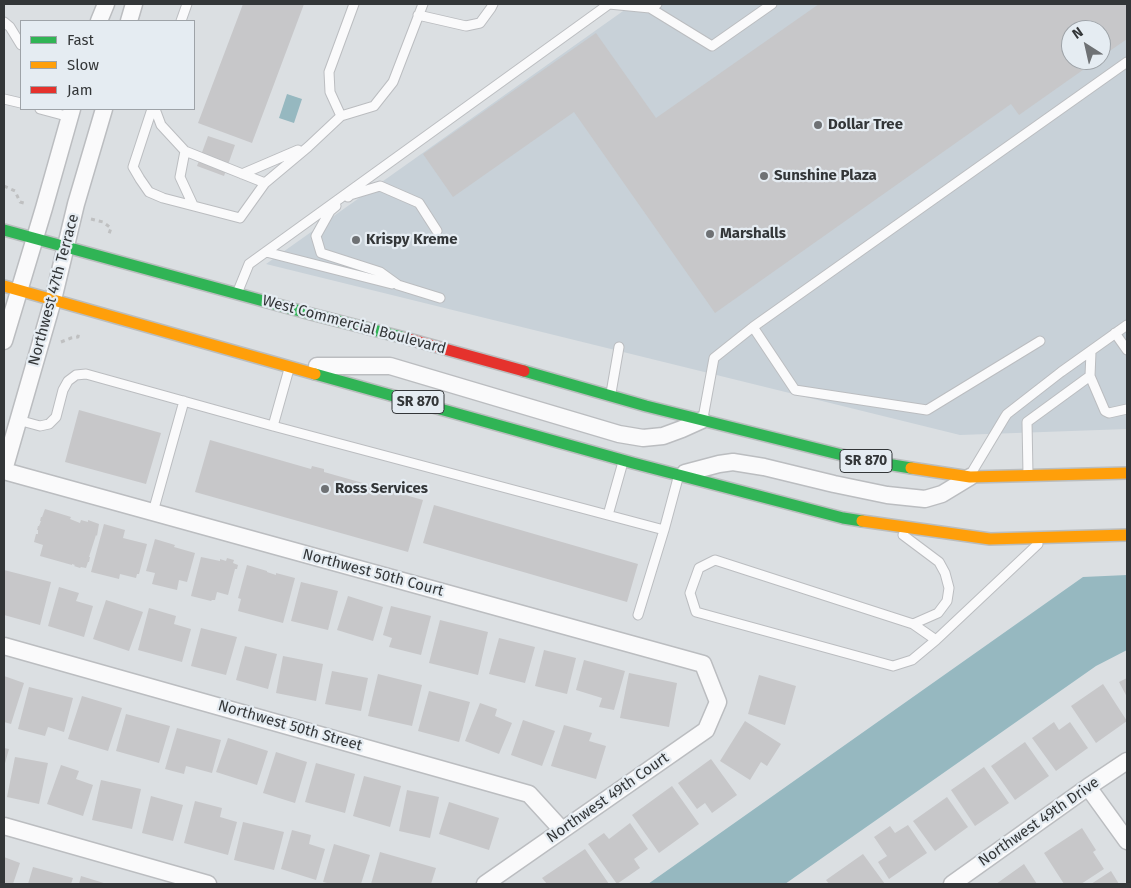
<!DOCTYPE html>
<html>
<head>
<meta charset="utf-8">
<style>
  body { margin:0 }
  #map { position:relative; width:1131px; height:888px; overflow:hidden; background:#dbdfe2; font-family:"Fira Sans",sans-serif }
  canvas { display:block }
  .frame { position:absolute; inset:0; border:5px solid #333638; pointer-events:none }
  .legend { position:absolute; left:20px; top:20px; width:175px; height:90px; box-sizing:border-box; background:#e5ecf2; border:1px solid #9ea3a8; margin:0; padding:6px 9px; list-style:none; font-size:15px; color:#333638 }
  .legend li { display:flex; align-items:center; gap:10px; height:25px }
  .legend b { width:25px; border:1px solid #9ea3a8 }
  .north { position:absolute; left:1061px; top:20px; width:50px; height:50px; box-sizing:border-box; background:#e5ecf2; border:1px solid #9ea3a8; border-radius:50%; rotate:325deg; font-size:14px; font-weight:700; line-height:20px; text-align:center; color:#333638 }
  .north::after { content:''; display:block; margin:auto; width:18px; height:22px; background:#6e7174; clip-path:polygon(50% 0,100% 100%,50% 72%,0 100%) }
</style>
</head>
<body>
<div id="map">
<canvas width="1131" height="888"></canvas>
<div class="frame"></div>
<ul class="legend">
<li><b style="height:6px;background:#30b455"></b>Fast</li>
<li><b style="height:6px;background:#ff9f0a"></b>Slow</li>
<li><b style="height:6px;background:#e5322d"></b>Jam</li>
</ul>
<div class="north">N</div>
</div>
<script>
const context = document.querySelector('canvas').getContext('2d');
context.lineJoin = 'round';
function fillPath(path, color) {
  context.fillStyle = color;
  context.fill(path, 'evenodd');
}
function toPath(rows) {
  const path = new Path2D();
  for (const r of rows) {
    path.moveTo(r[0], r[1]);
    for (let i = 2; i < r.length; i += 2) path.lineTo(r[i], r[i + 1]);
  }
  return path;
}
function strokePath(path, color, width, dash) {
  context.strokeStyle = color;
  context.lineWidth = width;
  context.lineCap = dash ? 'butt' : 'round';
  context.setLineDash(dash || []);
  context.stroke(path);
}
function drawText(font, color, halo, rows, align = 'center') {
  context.font = font + ' "Fira Sans",sans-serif';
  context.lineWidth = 4.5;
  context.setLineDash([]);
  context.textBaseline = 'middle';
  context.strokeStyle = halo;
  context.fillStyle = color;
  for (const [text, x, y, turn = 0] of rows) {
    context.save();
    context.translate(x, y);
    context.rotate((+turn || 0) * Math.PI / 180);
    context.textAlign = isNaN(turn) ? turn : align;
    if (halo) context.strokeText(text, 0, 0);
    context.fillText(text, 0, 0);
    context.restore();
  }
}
fillPath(toPath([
  [633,4,1127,4,1127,429,960,435,266,264],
  [1071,30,1101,30,1101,60,1071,60]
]), '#c8d1d8');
fillPath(toPath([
  [287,94,302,99,294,123,279,118],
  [1127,575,1127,650,1096,666,785,884,648,884,1083,577]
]), '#96b8c0');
fillPath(toPath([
  [243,4,304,4,252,143,198,123],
  [819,4,1127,4,1127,39,1101,57,1101,30,1071,30,1071,60,1097,60,1019,115,1011,104,715,313,574,112,453,197,423,154,596,33,656,118],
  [208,136,235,145,224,176,197,166],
  [79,410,161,433,146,484,65,462],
  [210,440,311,469,312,466,324,469,324,472,423,500,408,552,195,492],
  [434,505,638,564,627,602,423,543],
  [45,509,71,517,70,519,80,523,81,520,88,522,88,520,99,524,97,536,96,535,89,557,90,557,89,562,88,562,86,568,81,567,80,568,74,566,75,565,72,564,72,565,40,556,43,545,34,542,36,534,38,534,38,530,37,530,38,526,39,526,41,521,40,521,41,517,42,517],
  [104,524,125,530,123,538,147,544,139,574,137,574,136,578,120,574,119,579,91,572],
  [155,539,175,545,174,547,195,553,187,582,179,580,177,590,152,584,155,573,146,571],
  [201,557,220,561,220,559,226,561,227,558,234,560,233,563,238,565,237,569,235,569,228,595,217,592,215,600,212,600,211,601,191,596],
  [247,565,267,571,267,572,276,575,276,573,295,578,283,623,238,611,241,599,238,598],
  [4,570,51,582,40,625,4,615],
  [301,582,338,591,328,630,291,621],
  [59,587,79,593,76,601,93,606,84,637,48,626],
  [348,596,383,607,373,641,337,630],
  [106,600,143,612,129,651,93,639],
  [391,606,431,616,421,655,389,647,392,638,383,635],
  [149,608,176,616,174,624,191,629,182,662,138,650],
  [440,620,488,632,478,675,429,663],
  [201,628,237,637,226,675,191,666],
  [499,638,535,647,525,683,489,674],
  [245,646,277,654,268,689,236,680],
  [544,650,576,658,567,694,535,686],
  [283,656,323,664,316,701,276,693],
  [584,660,625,671,614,710,599,707,602,698,576,690],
  [332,671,368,678,361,711,325,704],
  [629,673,677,683,669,727,620,718],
  [378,674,422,685,412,726,368,716],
  [759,675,796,686,785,725,748,714],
  [4,676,24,683,11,724,4,722],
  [1127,678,1127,697,1119,682],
  [1103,684,1127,721,1096,743,1071,706],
  [29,687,73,698,64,732,48,727,45,736,18,729],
  [429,691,470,702,459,742,418,731],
  [82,696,122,708,108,751,68,739],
  [480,703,497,709,495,716,512,723,499,754,465,741],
  [126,714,170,726,159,763,116,751],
  [523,720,555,731,542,766,511,755],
  [745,721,781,744,767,766,761,762,750,780,720,761],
  [1054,722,1059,730,1070,722,1088,748,1056,771,1032,738],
  [564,725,592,733,589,741,606,746,596,779,551,766],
  [177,728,221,740,212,773,186,766,184,774,165,769],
  [228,738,268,751,257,785,216,772],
  [1025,742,1049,776,1015,800,991,766],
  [4,748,9,749,4,767],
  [276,752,307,762,295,803,263,793],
  [15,757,48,763,39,804,7,797],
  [711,759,737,795,712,813,705,803,697,809,678,783],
  [316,763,355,774,345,813,305,802],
  [61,765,79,771,76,779,93,785,83,816,47,804],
  [984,767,1009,803,975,826,951,790],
  [364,776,401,786,390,827,353,816],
  [101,780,141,789,132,829,92,820],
  [672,786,699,824,659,853,632,815],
  [407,790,439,797,430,838,399,831],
  [151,796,183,805,173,841,142,833],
  [947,797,968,827,935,851,913,821],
  [195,801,222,808,220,817,237,822,228,855,184,843],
  [449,802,499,818,489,850,439,834],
  [243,822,284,832,274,870,234,860],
  [630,823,648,849,634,859,640,868,617,884,588,844,604,833,609,839],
  [908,825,927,853,889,879,878,862,887,856,874,837,890,826,895,833],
  [1082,828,1096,850,1093,852,1104,869,1081,884,1064,884,1044,853],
  [292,830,311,835,309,844,325,849,316,880,281,869],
  [334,844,370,855,361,884,331,884,323,882],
  [585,849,609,884,547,884,542,878],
  [380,852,436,868,431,884,371,884],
  [863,854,885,884,829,884,826,880],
  [4,857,20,863,13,884,4,884],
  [1024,864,1037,884,996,884],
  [33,867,73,878,71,884,28,884],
  [1111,871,1119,884,1091,884],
  [81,876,107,884,79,884]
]), '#c7c7c9');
const lane = toPath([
  [650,8,712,46,772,4],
  [418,15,466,26,480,23,491,8,493,4],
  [181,21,187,4],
  [4,22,10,27,21,45],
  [4,99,21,103],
  [40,109,70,117],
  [152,109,133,167,140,179,149,192,163,198,240,218,265,183,308,147,341,116,374,106,393,82,423,4],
  [155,109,161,125,185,151,265,183],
  [341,116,330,92,329,72,354,4],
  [185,151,180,177,193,205],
  [242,174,298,150],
  [348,197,350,195,380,186,419,203,437,231],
  [336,206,330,211,316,236,321,253,380,272,398,285,440,298],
  [266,252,392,284],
  [238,291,249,264,609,4,650,8,657,4],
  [753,327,795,390,927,410,1040,341],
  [1115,333,1127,350],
  [1091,352,1090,376,1105,411,1109,413,1127,409],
  [289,369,273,426,664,530,678,478],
  [611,393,619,347],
  [703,418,714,358,753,327,1127,62],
  [18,420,40,426,49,424,56,417,63,390,68,381,76,375,86,374,273,426],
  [972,472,1005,417,1007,414,1061,372,1127,325],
  [1028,474,1027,422,1090,376],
  [153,512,184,401],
  [608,515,623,462],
  [903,535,939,562,945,573,949,588,947,601,938,613,913,624],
  [638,615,664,530],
  [936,640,913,624,715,560,699,568,690,593,696,612,893,666,912,660,936,640,1038,544]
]);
const street = toPath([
  [99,21,106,4],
  [129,21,134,4],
  [4,341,44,208,72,109],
  [317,366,390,366,619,434,643,438,663,436,682,429,702,420],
  [4,470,53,300,76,204,104,109],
  [4,471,703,664,718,702,706,730,485,884],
  [685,473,719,464,733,462,764,467,834,484,887,495,925,499,942,494,970,477],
  [4,646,529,794,562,830],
  [1088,787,1127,841],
  [4,826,208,884],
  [952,884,1088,787,1127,761]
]);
const fast = toPath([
  [4,230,311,314,405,338],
  [524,371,646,406,862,460,911,468],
  [315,374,633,463,843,518,862,521]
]);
const slow = toPath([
  [4,286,315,374],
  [911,468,970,477,1127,473],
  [862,521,990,539,1127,535]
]);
const jam = toPath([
  [405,338,524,371]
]);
strokePath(lane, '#bbbdc0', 11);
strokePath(street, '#bbbdc0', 19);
strokePath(fast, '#babdbe', 14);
strokePath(slow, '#babdbe', 14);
strokePath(jam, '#babdbe', 14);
strokePath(toPath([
  [4,186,15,191,20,202,27,204],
  [91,219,103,222,111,228,109,234],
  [61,342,71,338,78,337,79,331]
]), '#bfc0c1', 3, [4, 4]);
strokePath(lane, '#fafafb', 9);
strokePath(street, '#fafafb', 16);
strokePath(fast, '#30b455', 11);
strokePath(slow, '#ff9f0a', 11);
strokePath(jam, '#e5322d', 11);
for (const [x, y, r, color] of [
  [818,125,5,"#6e7174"],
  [764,176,5,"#6e7174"],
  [710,234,5,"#6e7174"],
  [356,240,5,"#6e7174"],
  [325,489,5,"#6e7174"]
]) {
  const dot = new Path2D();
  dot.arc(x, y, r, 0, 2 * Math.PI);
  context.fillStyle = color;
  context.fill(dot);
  strokePath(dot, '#e5ecf2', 2);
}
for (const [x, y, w] of [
  [418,402,52],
  [866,461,52]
]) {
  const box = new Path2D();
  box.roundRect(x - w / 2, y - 11.5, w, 23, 4);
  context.fillStyle = '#e5ecf2';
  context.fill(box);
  strokePath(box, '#333638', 1);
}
drawText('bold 14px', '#333638', null, [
  ["SR 870",418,402],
  ["SR 870",866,461]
]);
drawText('bold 15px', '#333638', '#e5ecf2', [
  ["Dollar Tree",828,125],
  ["Sunshine Plaza",774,176],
  ["Marshalls",720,234],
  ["Krispy Kreme",366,240],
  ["Ross Services",335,489]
], 'left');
drawText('15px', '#333638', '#e5ecf2', [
  ["Northwest 47th Terrace",54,290,-75],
  ["West Commercial Boulevard",354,325,15],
  ["Northwest 50th Court",373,573,15],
  ["Northwest 50th Street",290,726,16],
  ["Northwest 49th Court",608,798,-35],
  ["Northwest 49th Drive",1039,822,-35]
]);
</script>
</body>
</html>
